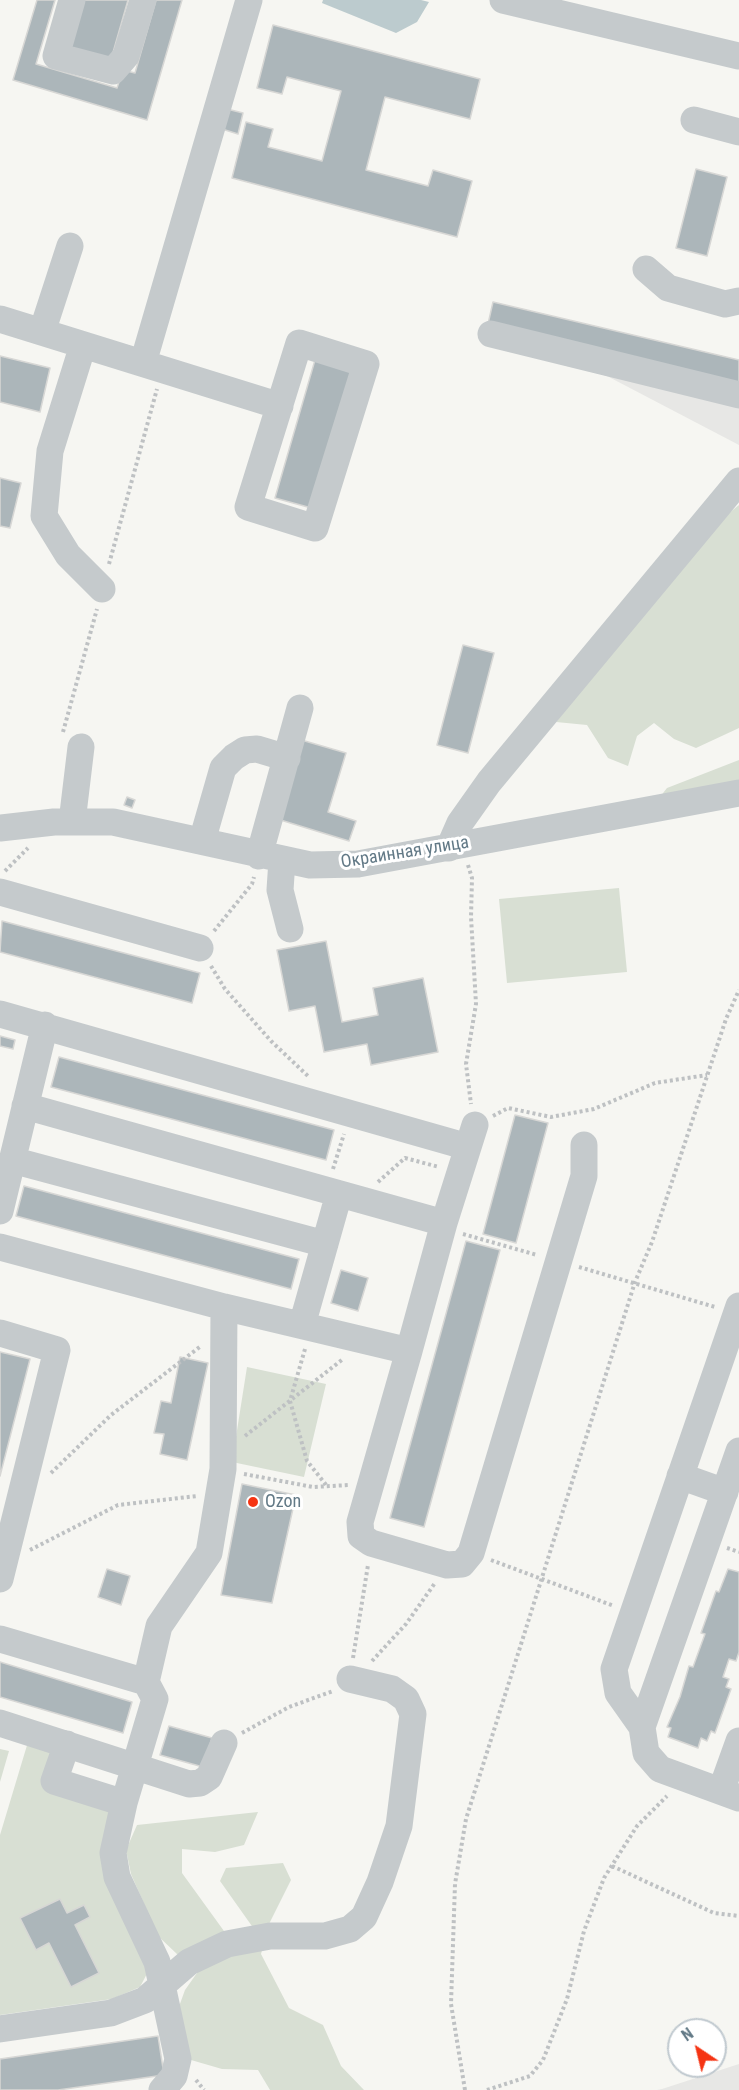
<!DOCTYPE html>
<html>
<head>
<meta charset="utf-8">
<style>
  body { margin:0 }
  #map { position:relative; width:739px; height:2090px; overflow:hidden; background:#f6f6f2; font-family:"Roboto Condensed",sans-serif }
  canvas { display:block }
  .north { position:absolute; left:667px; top:2018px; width:60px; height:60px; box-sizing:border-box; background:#fff; border:2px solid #c0c9cf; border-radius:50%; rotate:325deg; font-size:16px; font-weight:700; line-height:24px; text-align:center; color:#627986 }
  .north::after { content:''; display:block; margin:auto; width:21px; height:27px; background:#f53413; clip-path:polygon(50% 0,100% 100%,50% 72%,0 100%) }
</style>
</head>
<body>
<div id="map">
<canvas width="739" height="2090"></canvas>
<div class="north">N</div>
</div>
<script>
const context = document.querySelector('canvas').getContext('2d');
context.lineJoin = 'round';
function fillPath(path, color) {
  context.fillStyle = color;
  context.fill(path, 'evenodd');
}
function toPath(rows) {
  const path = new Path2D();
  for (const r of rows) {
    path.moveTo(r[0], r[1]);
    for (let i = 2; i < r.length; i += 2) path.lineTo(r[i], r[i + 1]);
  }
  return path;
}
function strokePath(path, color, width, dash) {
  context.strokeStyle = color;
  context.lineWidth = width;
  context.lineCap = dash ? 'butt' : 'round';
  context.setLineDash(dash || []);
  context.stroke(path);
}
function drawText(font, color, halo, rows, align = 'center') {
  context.font = font + ' "Roboto Condensed",sans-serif';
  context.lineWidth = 6;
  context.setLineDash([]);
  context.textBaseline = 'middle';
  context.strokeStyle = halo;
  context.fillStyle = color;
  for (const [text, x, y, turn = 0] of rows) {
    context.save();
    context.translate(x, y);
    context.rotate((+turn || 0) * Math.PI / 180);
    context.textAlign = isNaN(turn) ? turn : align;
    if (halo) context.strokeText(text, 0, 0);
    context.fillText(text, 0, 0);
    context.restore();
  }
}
fillPath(toPath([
  [493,302,739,360,739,445,607,376,484,345],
  [739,2064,739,2090,657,2090,662,2089]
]), '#e7e7e5');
fillPath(toPath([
  [739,505,739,728,696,748,674,739,654,723,637,736,628,766,608,758,587,725,556,722,656,597,724,517],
  [739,760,739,785,656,802,667,788],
  [619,888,627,972,507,983,499,899],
  [247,1367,326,1384,304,1477,232,1462],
  [28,1742,54,1748,44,1781,112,1802,151,1966,140,1987,112,1999,0,2015,0,1835],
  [0,1749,9,1751,0,1782],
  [258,1812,244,1845,215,1852,182,1849,182,1873,237,1949,254,1929,220,1881,226,1868,283,1863,291,1880,269,1924,261,1954,289,2008,323,2025,341,2066,364,2090,270,2090,258,2070,222,2069,191,2060,177,2012,185,1990,197,1973,158,1936,131,1874,126,1850,137,1825]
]), '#d8dfd3');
fillPath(toPath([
  [323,0,421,0,429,2,417,22,396,33,322,3]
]), '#bccbce');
const building = toPath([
  [37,0,55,0,36,64,117,88,123,70,135,73,156,0,182,0,147,120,13,80,37,0],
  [84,0,128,0,110,63,69,51,84,0],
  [273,25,480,79,470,119,385,97,366,170,428,186,433,170,472,181,457,237,232,178,246,122,273,129,268,147,322,161,341,91,287,77,282,94,257,88,273,25],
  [227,109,243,113,238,134,222,129,227,109],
  [696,169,727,177,707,256,676,248,696,169],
  [493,302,739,360,739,384,488,324,493,302],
  [0,356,50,368,40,412,0,402,0,356],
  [315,360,354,371,315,509,275,498,315,360],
  [0,478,21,483,10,528,0,526,0,478],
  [463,645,494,653,468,753,437,745,463,645],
  [298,739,346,753,328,812,356,821,349,841,274,818,298,739],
  [127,797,135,800,132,808,124,805,127,797],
  [2,921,200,973,192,1003,0,952,2,921],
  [326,941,342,1022,378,1015,373,988,423,978,438,1052,371,1065,367,1044,324,1052,315,1006,289,1011,277,950,326,941],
  [0,1036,15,1040,13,1049,0,1046,0,1036],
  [59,1057,334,1130,326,1160,51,1087,59,1057],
  [515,1115,548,1123,516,1243,483,1234,515,1115],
  [24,1186,299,1259,291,1289,16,1216,24,1186],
  [466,1241,500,1250,424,1527,390,1518,466,1241],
  [341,1270,368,1278,358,1311,331,1303,341,1270],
  [0,1352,30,1359,0,1476,0,1352],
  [180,1357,208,1363,187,1460,160,1454,164,1434,154,1433,161,1401,171,1403,180,1357],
  [242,1484,296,1495,272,1603,221,1595,242,1484],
  [107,1569,130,1576,121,1605,98,1597,107,1569],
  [728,1569,739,1572,739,1652,736,1661,729,1659,723,1677,729,1679,726,1687,731,1689,715,1733,711,1731,707,1741,701,1738,698,1748,668,1737,671,1728,667,1727,680,1697,689,1666,693,1667,705,1634,701,1633,716,1591,719,1592,728,1569],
  [0,1662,132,1702,123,1733,0,1697,0,1662],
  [169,1726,212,1738,203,1767,160,1755,169,1726],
  [60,1899,67,1913,84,1905,90,1917,75,1925,99,1973,71,1987,49,1943,36,1950,20,1918,60,1899],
  [158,2036,164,2075,58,2090,0,2090,0,2059,158,2036]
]);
fillPath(building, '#acb6ba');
strokePath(building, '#d7d7d5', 1.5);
strokePath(toPath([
  [109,564,157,389],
  [63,732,97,609],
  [468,865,472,878,471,917,476,1004,466,1064,471,1104],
  [5,871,28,848],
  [214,931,252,884,254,877],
  [211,966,225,989,271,1041,309,1077],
  [493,1116,508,1108,551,1117,594,1109,655,1083,707,1075],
  [333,1169,344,1134],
  [378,1182,405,1158,439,1167],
  [463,1234,537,1255],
  [579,1267,715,1307],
  [305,1349,290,1401,307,1461,327,1486],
  [245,1436,343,1359],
  [51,1473,111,1415,201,1346],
  [244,1474,313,1487,349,1485],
  [727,1548,739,1552],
  [30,1550,118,1505,197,1496],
  [491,1560,614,1606],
  [353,1658,368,1565],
  [372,1661,406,1624,435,1583],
  [242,1733,289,1707,333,1691],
  [612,1866,714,1913,739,1916],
  [196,2080,204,2090],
  [465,2090,451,2004,455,1884,466,1819,635,1282,652,1242,726,1019,739,990],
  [487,2090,530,2076,543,2060,567,1999,584,1931,604,1878,637,1826,667,1796]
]), '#bec1c3', 4, [3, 3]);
strokePath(toPath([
  [72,0,56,56,113,71,126,56,143,0],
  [503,0,739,56],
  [694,120,739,132],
  [646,269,668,288,725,304,739,301],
  [0,319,280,406],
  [42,332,70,246],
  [491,334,739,395],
  [299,343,366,364,315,528,248,507,299,343],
  [83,345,50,451,44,516,68,555,102,589],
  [143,363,249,0],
  [72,822,81,747],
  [0,828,54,822,113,822,310,865,358,864,739,793],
  [202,841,223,768,234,757,245,750,257,749,287,758],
  [449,848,460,823,489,782,739,481],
  [259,856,300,708],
  [282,860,280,890,290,929],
  [0,892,200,948],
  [0,1014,468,1147],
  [25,1106,444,1223],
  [12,1160,325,1244],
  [0,1211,45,1025],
  [0,1247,224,1307,409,1351,360,1522,361,1536,371,1543,447,1565,462,1564,471,1553,584,1176,584,1145],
  [302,1325,339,1194],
  [0,1333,57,1350,0,1579],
  [409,1351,444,1223,475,1125],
  [739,1451,642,1727,646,1753,660,1769,739,1798],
  [680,1476,725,1492],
  [0,1639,146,1682],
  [0,1723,189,1784,200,1783,209,1777,224,1743],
  [642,1727,618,1693,614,1669,739,1306],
  [67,1744,54,1781,124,1803],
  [721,1791,739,1741],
  [0,2029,111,2013,145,2000,189,1962,227,1944,270,1936,325,1936,350,1929,364,1917,380,1882,399,1826,413,1714,406,1699,392,1689,350,1679],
  [162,2090,174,2076,178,2059,157,1962,117,1877,113,1853,124,1803,155,1699,146,1682,159,1626,209,1553,223,1469,224,1307]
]), '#c5cacc', 27);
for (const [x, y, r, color] of [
  [253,1502,6,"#f53413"]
]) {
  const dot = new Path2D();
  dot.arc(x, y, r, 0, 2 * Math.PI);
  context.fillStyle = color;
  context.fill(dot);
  strokePath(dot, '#fff', 2);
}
drawText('18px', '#627986', '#fff', [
  ["Окраинная улица",405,853,-9]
]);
drawText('18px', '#627986', '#fff', [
  ["Ozon",265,1502]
], 'left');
</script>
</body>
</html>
